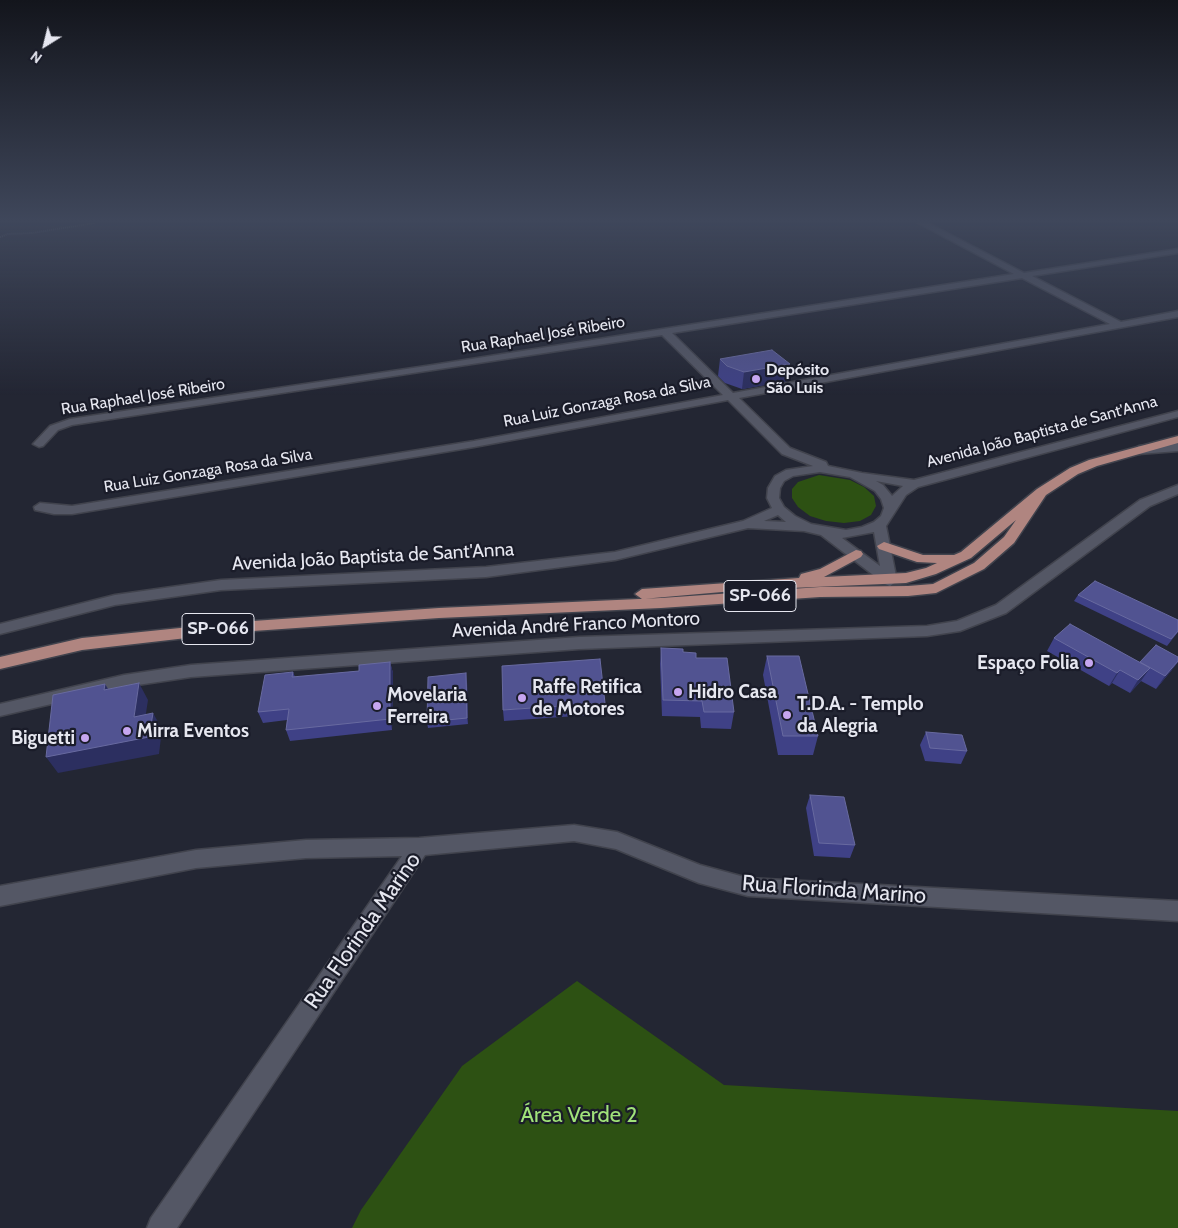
<!DOCTYPE html>
<html>
<head>
<meta charset="utf-8">
<style>
  body { margin:0 }
  #map { position:relative; width:1178px; height:1228px; overflow:hidden; background:#232633; font-family:Cabin,sans-serif }
  canvas { display:block }
  .north { position:absolute; left:20px; top:20px; width:50px; height:50px; -webkit-text-stroke:4px #1a1c29; paint-order:stroke; rotate:216deg; font-size:14px; font-weight:700; line-height:20px; text-align:center; color:#e6e7f0 }
  .north::after { content:''; display:block; margin:auto; width:18px; height:22px; background:#e6e7f0; clip-path:polygon(50% 0,100% 100%,50% 72%,0 100%) }
</style>
</head>
<body>
<div id="map">
<canvas width="1178" height="1228"></canvas>
<div class="north">N</div>
</div>
<script>
const context = document.querySelector('canvas').getContext('2d');
context.lineJoin = 'round';
function fillPath(path, color) {
  context.fillStyle = color;
  context.fill(path, 'evenodd');
}
function toPath(rows) {
  const path = new Path2D();
  for (const r of rows) {
    path.moveTo(r[0], r[1]);
    for (let i = 2; i < r.length; i += 2) path.lineTo(r[i], r[i + 1]);
  }
  return path;
}
function strokePath(path, color, width, dash) {
  context.strokeStyle = color;
  context.lineWidth = width;
  context.lineCap = dash ? 'butt' : 'round';
  context.setLineDash(dash || []);
  context.stroke(path);
}
function drawText(font, color, halo, rows, align = 'center') {
  context.font = font + ' Cabin,sans-serif';
  context.lineWidth = 4.5;
  context.setLineDash([]);
  context.textBaseline = 'middle';
  context.strokeStyle = halo;
  context.fillStyle = color;
  for (const [text, x, y, turn = 0] of rows) {
    context.save();
    context.translate(x, y);
    context.rotate((+turn || 0) * Math.PI / 180);
    context.textAlign = isNaN(turn) ? turn : align;
    if (halo) context.strokeText(text, 0, 0);
    context.fillText(text, 0, 0);
    context.restore();
  }
}
fillPath(toPath([
  [819,475,850,480,864,487,874,496,876,506,871,515,860,521,844,523,826,521,810,516,798,507,792,498,792,489,798,482],
  [577,981,724,1085,1178,1111,1178,1228,352,1228,361,1210,462,1066]
]), '#2d5113');
const minor = toPath([
  [918,223,928,223,1024,273,1178,249,1178,253,1032,276,1121,322,1178,311,1178,317,739,398,790,448,826,462,828,466,862,473,914,480,1178,411,1178,417,918,487,906,495,886,526,897,581,890,586,885,584,821,535,804,531,748,528,615,560,486,577,221,590,115,605,0,634,0,624,115,595,221,580,486,567,615,552,743,521,772,508,767,498,768,488,775,476,786,470,813,466,782,454,728,400,474,447,72,514,54,514,35,510,34,507,40,503,72,506,474,441,723,395,662,335,72,425,58,430,43,446,39,447,33,444,50,426,70,419,433,365,1014,274,918,223],
  [1022,278,1110,324,733,393,672,333,1022,278],
  [820,472,850,477,875,491,881,499,884,508,881,516,874,522,862,527,846,530,811,524,795,516,784,507,779,498,780,488,784,481,793,476,820,472],
  [876,481,903,486,892,496,883,485,876,481],
  [778,515,786,522,764,521,778,515],
  [874,532,880,566,842,538,874,532],
  [1178,443,1178,451,1139,454,1133,450,1139,446,1178,443],
  [1178,485,1178,494,1150,506,1006,613,960,631,927,636,579,649,191,677,124,687,0,716,0,704,124,675,191,665,579,637,927,626,957,621,996,605,1140,500,1178,485],
  [574,825,617,832,700,865,748,878,1178,901,1178,921,748,896,699,883,616,849,574,841,425,855,177,1228,147,1228,151,1218,402,856,306,858,196,868,0,906,0,886,196,850,306,840,419,838,574,825]
]);
const major = toPath([
  [1178,436,1178,443,1097,466,1078,474,1046,495,1014,543,984,569,936,593,908,596,820,597,661,608,439,618,239,632,82,650,0,669,0,657,82,638,239,622,439,608,661,598,820,587,908,586,933,584,974,563,1004,537,1016,520,971,558,936,574,906,583,745,590,642,599,635,594,642,589,799,578,801,574,820,569,856,550,861,551,863,554,861,557,824,577,906,573,926,568,937,563,917,562,879,549,877,546,884,542,923,555,954,555,961,552,1037,489,1070,468,1089,460,1178,436]
]);
strokePath(minor, '#41434d', 3);
strokePath(major, '#41434d', 3);
strokePath(toPath([
  [0,237,8,234,32,233,95,223]
]), '#61646f', 2, [1, 1]);
fillPath(minor, '#545765');
fillPath(major, '#b08580');
fillPath(toPath([
  [720,359,787,381,742,389,725,383,718,376],
  [1078,595,1178,632,1167,646,1074,601],
  [1054,638,1140,662,1178,657,1178,662,1171,671,1156,689,1141,681,1130,693,1112,683,1109,686,1047,651],
  [661,648,683,652,696,658,734,712,731,729,701,728,700,717,662,716,660,664],
  [767,656,818,736,813,755,778,755,763,675],
  [390,662,393,673,392,730,290,741,286,730,287,720,263,723,258,712,293,672,295,677,359,671],
  [467,680,468,724,428,728,427,722],
  [605,703,605,714,504,721,503,710],
  [926,732,967,751,961,764,925,761,920,745],
  [810,795,855,845,850,858,814,856,806,808]
]), '#3f4186');
fillPath(toPath([
  [790,364,787,381,742,389,744,372],
  [1178,661,1171,671,1156,689,1165,676],
  [390,662,393,673,392,730,390,719],
  [1150,668,1141,681,1130,693,1138,680],
  [1120,670,1112,683,1109,686,1117,673],
  [466,673,467,680,468,724,467,718],
  [139,683,148,700,143,733,134,717],
  [105,684,115,700,104,690],
  [153,713,162,729,159,754,58,773,46,757]
]), '#2c2f60');
const building = toPath([
  [772,350,790,364,744,372,727,366,720,359,772,350],
  [1095,581,1178,620,1178,631,1171,639,1078,595,1095,581],
  [1070,624,1150,668,1138,680,1120,670,1117,673,1054,638,1070,624],
  [1156,645,1178,657,1178,661,1165,676,1140,662,1156,645],
  [661,648,683,649,683,652,696,653,696,658,727,658,734,712,704,712,702,701,663,700,661,648],
  [767,656,799,656,818,736,783,736,767,656],
  [600,659,605,703,503,710,502,666,600,659],
  [390,662,390,719,286,730,289,709,258,712,265,675,293,672,292,677,359,671,359,665,390,662],
  [466,673,467,718,427,722,428,677,466,673],
  [139,683,134,717,153,713,149,737,46,757,53,695,105,684,104,690,139,683],
  [926,732,962,735,967,751,930,748,926,732],
  [810,795,844,797,855,845,819,843,810,795]
]);
fillPath(building, '#515391');
strokePath(building, '#686aa0', 1);
const sky = context.createLinearGradient(0, 0, 0, 395);
sky.addColorStop(0, '#13151c');
sky.addColorStop(0.56, '#3f475b');
sky.addColorStop(1, '#3f475b00');
context.fillStyle = sky;
context.fillRect(0, 0, 1178, 395);
for (const [x, y, r, color] of [
  [756,379,5,"#c6a6f0"],
  [1089,663,5,"#c6a6f0"],
  [678,692,5,"#c6a6f0"],
  [522,698,5,"#c6a6f0"],
  [377,706,5,"#c6a6f0"],
  [787,715,5,"#c6a6f0"],
  [127,731,5,"#c6a6f0"],
  [85,738,5,"#c6a6f0"]
]) {
  const dot = new Path2D();
  dot.arc(x, y, r, 0, 2 * Math.PI);
  context.fillStyle = color;
  context.fill(dot);
  strokePath(dot, '#1a1c29', 2);
}
drawText('16px', '#e6e7f0', '#1a1c29', [
  ["Rua Raphael José Ribeiro",543,335,-9],
  ["Rua Raphael José Ribeiro",143,397,-9],
  ["Rua Luiz Gonzaga Rosa da Silva",607,402,-11],
  ["Avenida João Baptista de Sant'Anna",1042,432,-15],
  ["Rua Luiz Gonzaga Rosa da Silva",208,471,-9]
]);
drawText('bold 16px', '#e6e7f0', '#1a1c29', [
  ["Depósito",766,370],
  ["São Luis",766,388]
], 'left');
for (const [x, y, w] of [
  [760,596,72],
  [218,629,72]
]) {
  const box = new Path2D();
  box.roundRect(x - w / 2, y - 15.5, w, 31, 4);
  context.fillStyle = '#1a1c29';
  context.fill(box);
  strokePath(box, '#e6e7f0', 1);
}
drawText('bold 18px', '#e6e7f0', null, [
  ["SP-066",760,596],
  ["SP-066",218,629]
]);
drawText('19px', '#e6e7f0', '#1a1c29', [
  ["Avenida João Baptista de Sant'Anna",373,557,-3],
  ["Avenida André Franco Montoro",576,625,-3]
]);
drawText('bold 19px', '#e6e7f0', '#1a1c29', [
  ["Espaço Folia",1079,663,"right"],
  ["Raffe Retifica",532,687],
  ["de Motores",532,709],
  ["Hidro Casa",688,692],
  ["Movelaria",387,695],
  ["Ferreira",387,717],
  ["T.D.A. - Templo",797,704],
  ["da Alegria",797,726],
  ["Mirra Eventos",137,731],
  ["Biguetti",75,738,"right"]
], 'left');
drawText('22px', '#e6e7f0', '#1a1c29', [
  ["Rua Florinda Marino",834,890,4],
  ["Rua Florinda Marino",363,931,-55]
]);
drawText('22px', '#a0e27a', '#1a1c29', [
  ["Área Verde 2",579,1116]
]);
</script>
</body>
</html>
